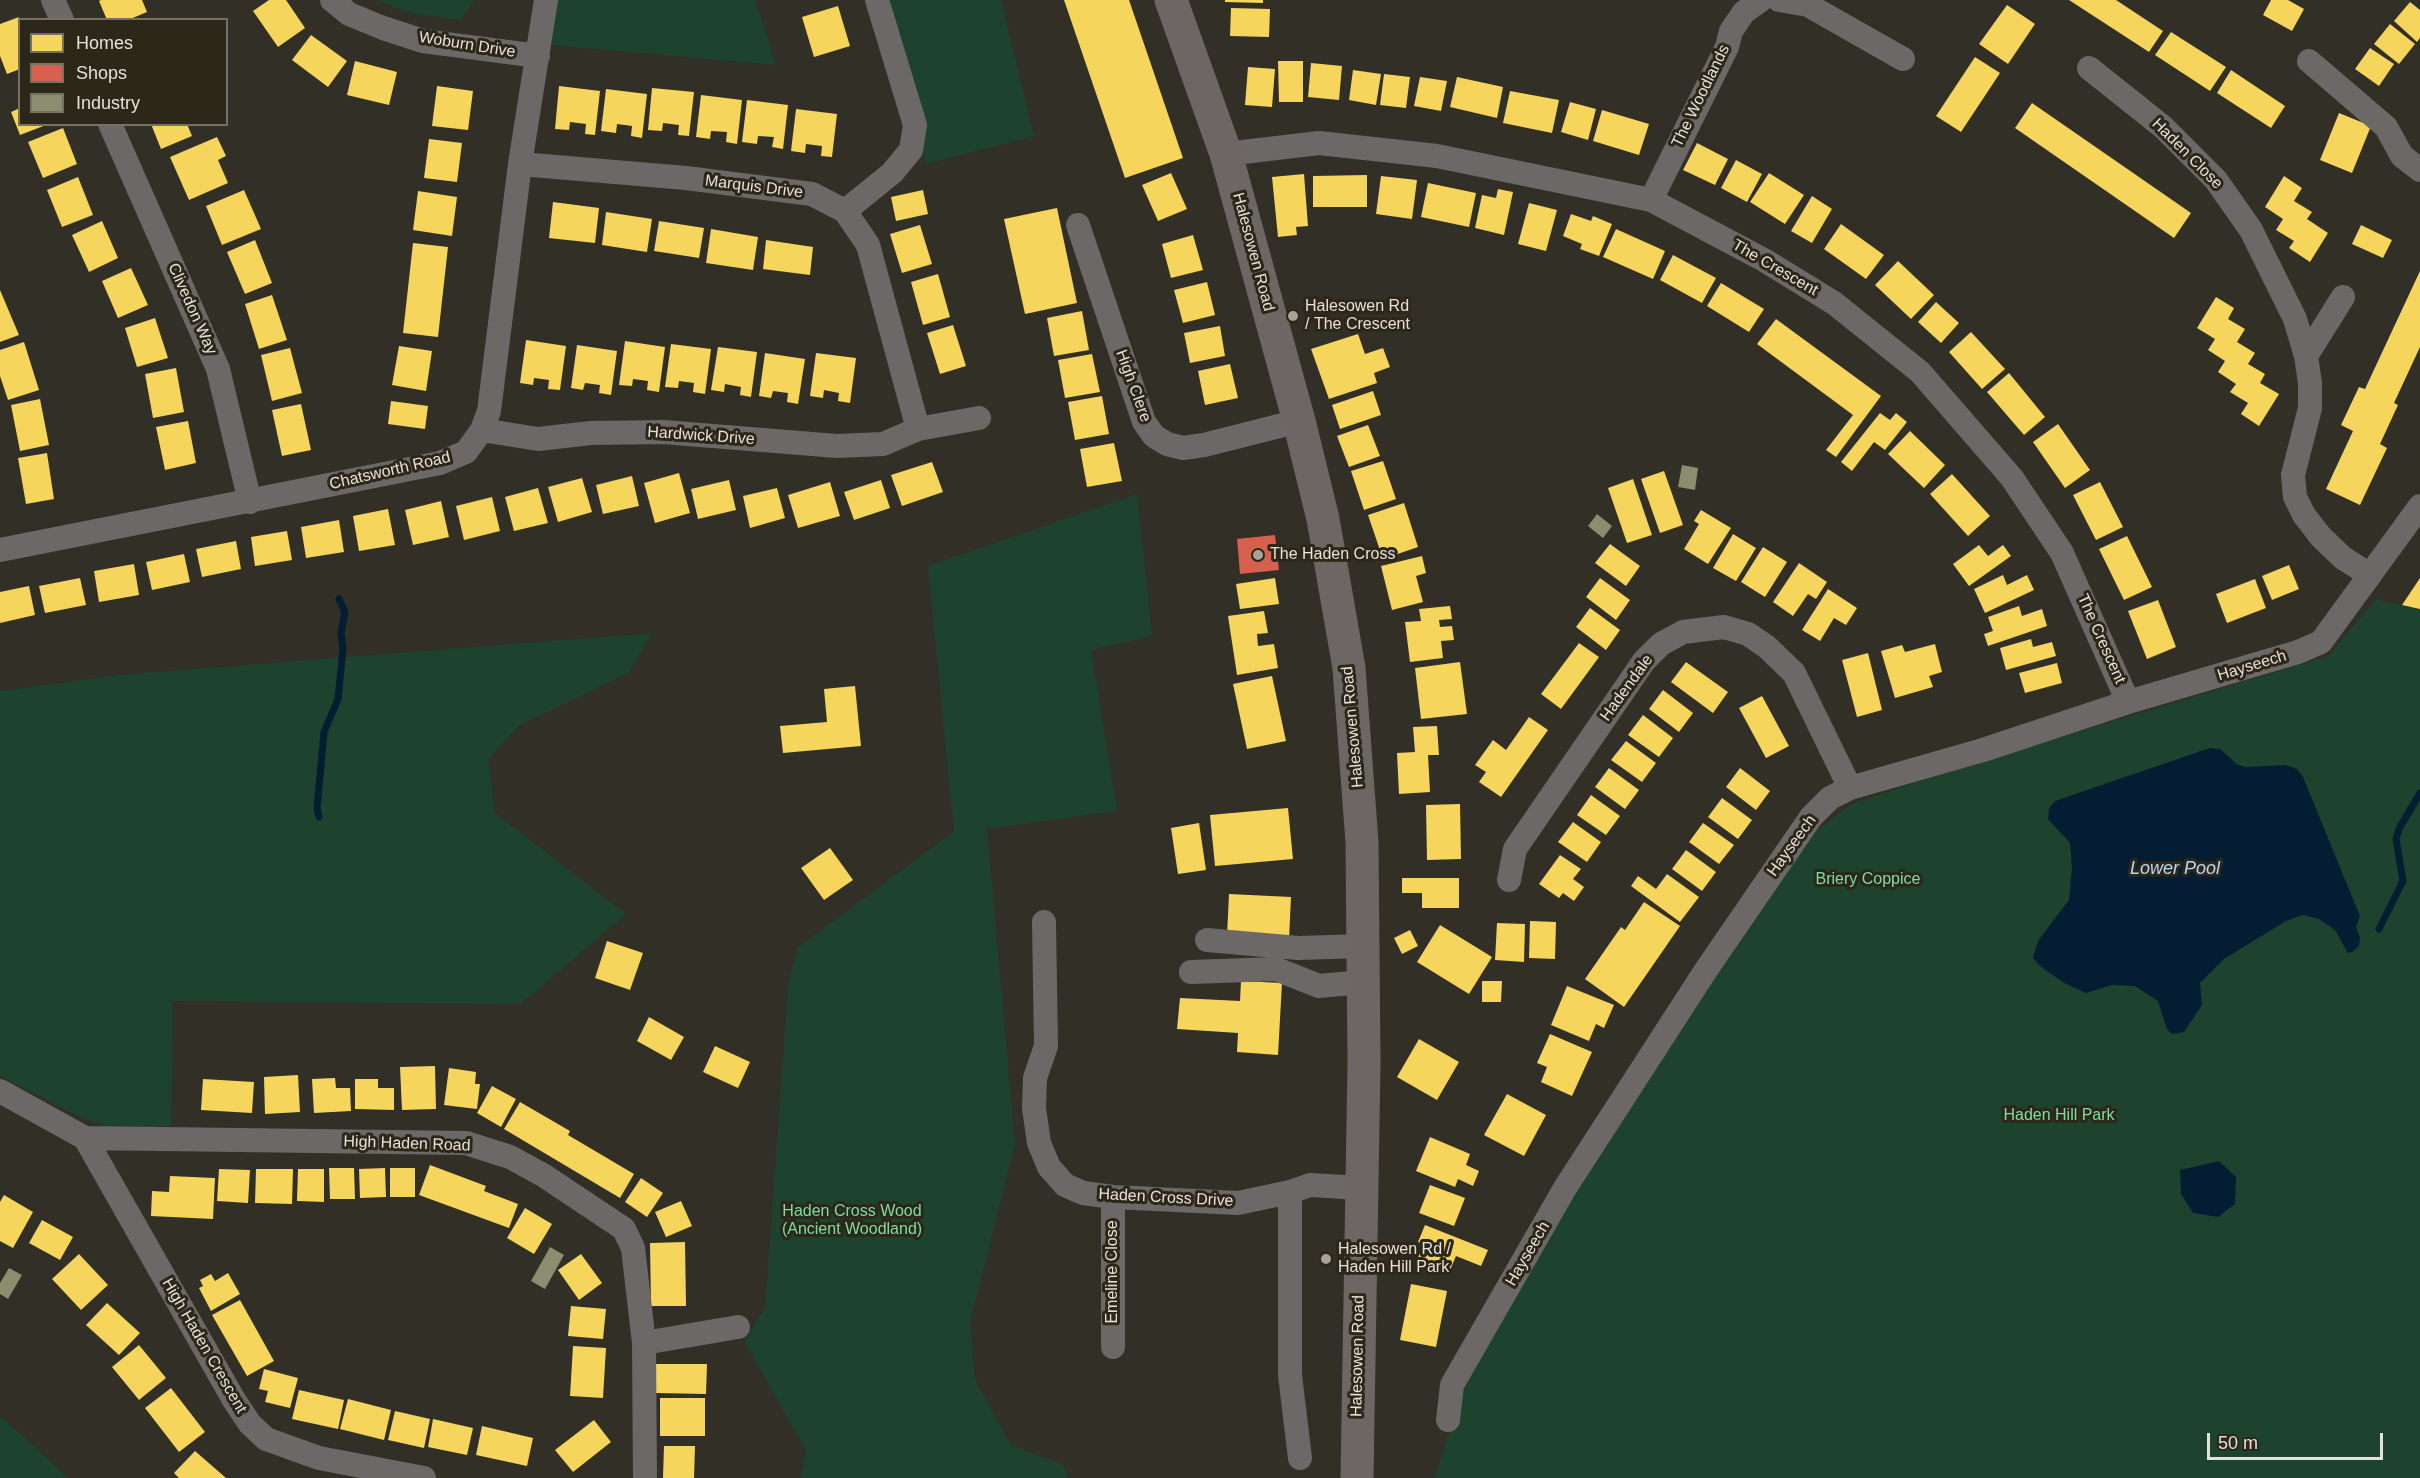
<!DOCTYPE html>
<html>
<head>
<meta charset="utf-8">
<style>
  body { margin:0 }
  #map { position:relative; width:2420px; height:1478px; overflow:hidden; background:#322f26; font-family:Helvetica,sans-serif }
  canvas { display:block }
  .legend { position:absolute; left:18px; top:18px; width:210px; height:108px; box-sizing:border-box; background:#2c2719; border:2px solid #767165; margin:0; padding:8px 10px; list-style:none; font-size:18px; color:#e4e1d8 }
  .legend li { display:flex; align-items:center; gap:12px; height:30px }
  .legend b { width:30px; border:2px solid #767165 }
  .scale { position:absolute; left:2207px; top:1433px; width:176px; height:27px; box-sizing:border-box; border:3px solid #e4e1d8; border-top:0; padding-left:8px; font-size:18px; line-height:21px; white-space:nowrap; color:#e4e1d8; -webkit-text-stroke:4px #2c2719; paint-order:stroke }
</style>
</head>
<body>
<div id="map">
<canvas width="2420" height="1478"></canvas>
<ul class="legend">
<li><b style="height:16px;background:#f6d55c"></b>Homes</li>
<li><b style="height:16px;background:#d6604d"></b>Shops</li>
<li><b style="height:16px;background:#8c8c6e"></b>Industry</li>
</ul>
<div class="scale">50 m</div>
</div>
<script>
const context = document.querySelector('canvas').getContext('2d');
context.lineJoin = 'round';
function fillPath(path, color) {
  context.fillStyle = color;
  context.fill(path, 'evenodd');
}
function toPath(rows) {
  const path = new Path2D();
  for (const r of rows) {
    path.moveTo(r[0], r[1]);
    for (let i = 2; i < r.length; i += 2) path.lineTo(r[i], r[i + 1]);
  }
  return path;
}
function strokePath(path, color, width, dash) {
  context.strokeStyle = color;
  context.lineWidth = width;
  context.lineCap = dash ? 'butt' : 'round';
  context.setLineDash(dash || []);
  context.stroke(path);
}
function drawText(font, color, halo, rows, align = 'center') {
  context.font = font + ' Helvetica,sans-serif';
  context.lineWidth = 6;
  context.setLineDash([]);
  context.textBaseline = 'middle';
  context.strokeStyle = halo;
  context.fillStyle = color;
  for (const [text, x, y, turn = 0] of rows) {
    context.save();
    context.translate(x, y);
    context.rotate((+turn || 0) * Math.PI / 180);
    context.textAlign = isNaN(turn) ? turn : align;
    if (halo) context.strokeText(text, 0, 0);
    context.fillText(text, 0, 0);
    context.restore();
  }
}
fillPath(toPath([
  [376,0,474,0,461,20,414,14],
  [555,0,755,0,776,65,551,45],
  [889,0,1001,0,1034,136,926,164],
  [1137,494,1152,636,1091,650,1117,811,987,829,1015,1144,970,1323,975,1380,1011,1445,1064,1465,1068,1478,801,1478,806,1450,744,1341,765,1307,788,987,797,948,954,831,928,566],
  [2376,599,2420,609,2420,1478,1435,1478,1463,1386,1494,1324,1602,1149,1808,838,1851,804,1942,773,2328,656],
  [653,633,628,673,520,725,488,759,495,813,626,914,521,1004,173,1001,171,1126,107,1127,82,1118,0,1076,0,691,118,675],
  [0,1416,23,1436,68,1478,0,1478]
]), '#1d422d');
fillPath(toPath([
  [2210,748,2220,749,2238,765,2246,767,2286,765,2297,769,2303,777,2360,916,2356,927,2360,938,2359,946,2352,952,2348,953,2335,930,2319,919,2303,915,2286,921,2224,959,2200,983,2202,1005,2184,1032,2172,1034,2167,1029,2158,1001,2135,986,2112,985,2086,993,2064,983,2040,966,2033,958,2038,941,2069,900,2072,867,2070,843,2048,819,2049,808,2055,801],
  [2219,1161,2236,1177,2235,1204,2218,1217,2193,1213,2181,1194,2180,1170]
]), '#051d32');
fillPath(toPath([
  [101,0,142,0,147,12,128,20,107,20,99,1],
  [269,0,286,0,305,28,278,47,253,11],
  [1064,0,1129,0,1183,158,1125,178],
  [1225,0,1263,0,1263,3,1225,2],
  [2069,0,2116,0,2163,31,2149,52],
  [2271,0,2288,0,2304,9,2292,31,2263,15],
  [2410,2,2420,10,2420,38,2417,42,2394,21],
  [2007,5,2035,24,2008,64,1979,44],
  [838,6,850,46,814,57,802,17],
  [1231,8,1270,9,1269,37,1230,36],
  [19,17,20,69,7,74,0,56,0,24],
  [2390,24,2415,44,2399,64,2374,44],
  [2171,32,2226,67,2210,91,2155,55],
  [311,35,347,61,328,87,292,60],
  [2370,48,2394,64,2379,86,2355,69],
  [1975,57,2000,73,1961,132,1936,116],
  [355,61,397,72,389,105,347,95],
  [1278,61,1303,61,1303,102,1279,102],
  [1311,63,1342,66,1339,100,1308,97],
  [1248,67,1275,69,1272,107,1245,105],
  [1353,70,1381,74,1376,105,1349,100],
  [2231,70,2285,106,2271,128,2217,93],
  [1384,74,1410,77,1406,108,1380,105],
  [1420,77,1447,81,1441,111,1414,106],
  [1457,77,1503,87,1497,118,1450,107],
  [437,86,473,91,468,130,432,126],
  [559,86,600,91,595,135,585,134,586,124,570,122,569,130,555,129],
  [652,88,694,92,689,136,678,135,679,125,663,123,662,131,648,130],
  [606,89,647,94,642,138,631,136,632,126,617,124,616,133,601,131],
  [1510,91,1559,100,1552,133,1503,123],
  [701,95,742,100,737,144,726,142,727,132,711,131,710,139,696,137],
  [747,100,788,105,783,149,772,147,774,137,758,136,757,144,742,142],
  [1570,102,1596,109,1588,140,1561,132],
  [2032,103,2191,213,2174,238,2015,128],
  [20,108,20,124,46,125,20,135,11,112],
  [796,109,837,114,832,157,821,156,822,146,806,144,805,153,791,151],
  [1602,110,1649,124,1639,155,1593,141],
  [2339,113,2371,126,2352,173,2320,160],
  [151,124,187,124,192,136,161,149],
  [63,128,77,164,43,178,28,142],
  [217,137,226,156,218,160,228,183,189,200,170,157],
  [429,139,462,143,457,182,424,178],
  [1697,143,1728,159,1715,185,1683,170],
  [1736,160,1762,174,1747,202,1721,188],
  [1171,173,1187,209,1158,221,1142,185],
  [1769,173,1804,195,1785,224,1750,202],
  [1304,174,1308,226,1296,227,1297,235,1278,237,1272,177],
  [1367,175,1367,207,1313,207,1313,176],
  [1381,176,1417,180,1412,219,1376,214],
  [2284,176,2302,188,2294,201,2312,212,2307,219,2328,233,2310,262,2289,248,2294,241,2276,230,2283,219,2265,207],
  [78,177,93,215,62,227,47,190],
  [1428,183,1476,193,1469,227,1421,217],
  [1498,189,1513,192,1504,235,1475,228,1482,195,1496,198],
  [244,190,261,229,222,245,206,206],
  [923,190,928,214,896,221,891,197],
  [418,191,457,197,452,236,413,230],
  [1812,196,1832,209,1812,243,1791,231],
  [553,202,599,208,595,243,549,238],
  [1529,203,1557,210,1546,251,1518,244],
  [1057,208,1077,303,1025,314,1004,219],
  [606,212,652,219,647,252,602,245],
  [1571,214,1591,221,1593,216,1612,224,1599,256,1580,249,1582,244,1563,236],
  [102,221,118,258,89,272,72,235],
  [659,221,704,228,699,258,654,251],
  [1841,224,1884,255,1866,279,1824,249],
  [920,225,932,264,902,273,890,234],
  [2361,225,2392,240,2383,258,2352,244],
  [711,229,758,237,753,270,706,263],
  [1616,229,1665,251,1653,279,1603,257],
  [1193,235,1203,270,1171,278,1162,244],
  [255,240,272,283,245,294,227,252],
  [766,240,813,247,810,275,763,269],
  [413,243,448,247,438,337,403,333],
  [1673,255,1716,278,1702,303,1660,280],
  [1898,261,1934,295,1911,319,1875,285],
  [131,268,148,305,118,318,102,281],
  [2420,271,2420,347,2394,403,2398,405,2380,444,2387,448,2360,505,2326,489,2353,431,2341,425,2359,387,2365,389],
  [938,274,950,317,923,325,911,282],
  [1207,282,1215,315,1183,323,1174,290],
  [1721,283,1764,309,1749,332,1707,306],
  [0,290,19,335,0,342],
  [272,295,287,340,259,349,245,304],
  [2216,297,2234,308,2228,319,2245,329,2237,342,2255,353,2248,364,2265,374,2260,383,2279,394,2259,426,2241,414,2248,403,2230,392,2236,384,2218,372,2225,361,2208,350,2215,339,2197,328],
  [1936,302,1959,323,1941,343,1918,322],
  [1082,311,1089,350,1054,356,1047,318],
  [155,318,168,358,137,367,125,328],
  [1776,319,1881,396,1836,457,1826,450,1853,415,1757,344],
  [953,325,966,366,940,374,927,333],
  [1220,326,1225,356,1190,363,1184,333],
  [1971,332,2005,369,1982,389,1949,352],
  [1358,334,1365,354,1383,348,1390,367,1374,373,1377,383,1329,399,1311,349],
  [526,340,566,346,560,390,548,389,549,380,534,378,533,385,520,383],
  [625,341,665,347,659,392,647,390,648,381,633,379,632,386,619,385],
  [24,342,39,390,8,400,0,376,0,350],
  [671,344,711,349,705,394,693,392,694,383,679,381,678,388,665,387],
  [577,345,617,351,611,395,599,393,600,385,585,383,583,390,571,388],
  [399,346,432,351,426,391,392,385],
  [718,347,757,352,751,397,740,395,741,387,725,384,724,392,711,390],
  [290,348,302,393,272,401,261,355],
  [765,353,805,359,798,404,787,402,788,393,773,391,771,398,759,396],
  [816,353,856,358,850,403,838,401,839,393,824,390,823,398,810,396],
  [1092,354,1100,392,1065,398,1058,360],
  [1230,364,1238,398,1205,405,1198,371],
  [176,368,184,412,153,418,145,374],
  [2009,373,2045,417,2024,435,1987,392],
  [1373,391,1381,415,1340,429,1332,405],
  [1102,396,1109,434,1075,440,1068,402],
  [40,399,49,445,20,451,11,405],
  [391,401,428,406,425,429,388,424],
  [301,404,311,450,282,456,272,410],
  [1880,413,1890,420,1896,413,1907,422,1885,450,1874,442,1852,471,1841,462],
  [188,421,196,463,165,470,156,427],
  [2058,424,2090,470,2065,488,2033,442],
  [1368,425,1380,456,1349,467,1337,436],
  [1910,431,1945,465,1924,488,1888,454],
  [1114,443,1122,481,1087,487,1080,449],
  [47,453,54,499,26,504,18,458],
  [1383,461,1396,499,1364,510,1351,471],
  [932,462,943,492,902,506,891,475],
  [1664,471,1683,525,1660,533,1641,479],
  [679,473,690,513,655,523,644,483],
  [1952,474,1990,516,1968,536,1930,494],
  [632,476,639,506,603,514,596,485],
  [582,478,592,512,558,522,548,487],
  [1633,479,1652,535,1627,543,1608,488],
  [729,480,736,510,698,519,691,489],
  [881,480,890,508,854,520,844,492],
  [830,482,840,516,798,528,788,495],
  [2100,482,2123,527,2096,540,2073,495],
  [538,488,548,523,514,531,505,497],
  [777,488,785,518,750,528,743,496],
  [492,497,500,531,464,540,456,506],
  [441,501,449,537,413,545,405,510],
  [1404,503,1418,547,1383,559,1368,515],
  [388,509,395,545,359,551,353,516],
  [1701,510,1731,528,1708,564,1684,549,1699,524,1694,521],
  [339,520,344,552,306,558,301,527],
  [287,531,292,560,255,566,251,537],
  [1733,534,1756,548,1736,581,1713,568],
  [2127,536,2152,587,2124,600,2099,549],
  [236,541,241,569,202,577,196,549],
  [1610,544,1640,566,1626,586,1595,563],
  [1979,545,1988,556,2003,545,2011,556,1969,586,1953,564],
  [1763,547,1787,562,1765,597,1741,582],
  [184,554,190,582,152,590,146,562],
  [1422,556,1426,573,1416,576,1423,602,1392,610,1381,566],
  [1799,563,1827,582,1816,599,1808,594,1793,616,1773,602],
  [134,564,139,595,99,602,94,571],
  [2289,565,2299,589,2272,600,2262,576],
  [2003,575,2007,585,2027,575,2034,590,1985,613,1974,589],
  [80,578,86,605,45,613,39,586],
  [1275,578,1279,604,1240,609,1236,584],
  [1600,578,1630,600,1616,620,1586,597],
  [2420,578,2420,609,2402,605],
  [2255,579,2266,608,2227,623,2216,594],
  [29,586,35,615,0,623,0,592],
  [1828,589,1857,608,1846,625,1834,618,1820,641,1802,630],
  [2158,600,2176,647,2147,659,2128,611],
  [1450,606,1452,619,1439,620,1440,627,1452,626,1454,640,1441,641,1443,658,1410,662,1405,622,1421,621,1419,609],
  [2019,606,2022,616,2042,609,2047,626,1988,646,1984,634,1993,631,1988,617],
  [1590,608,1620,630,1606,650,1576,627],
  [1264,611,1268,633,1257,634,1258,646,1274,644,1278,668,1237,675,1228,616],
  [2031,639,2033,647,2052,642,2056,656,2006,670,2000,648],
  [1579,643,1599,657,1561,709,1541,694],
  [1935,644,1942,672,1929,676,1933,687,1895,698,1881,651,1902,645,1905,652],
  [1868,653,1882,710,1857,717,1842,660],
  [1460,662,1467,714,1421,719,1415,668],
  [1686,662,1728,692,1713,713,1671,682],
  [2057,663,2062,683,2025,693,2019,673],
  [1272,676,1286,741,1247,749,1233,684],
  [855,686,861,746,783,753,780,726,827,722,824,689],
  [1663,690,1693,713,1679,732,1649,709],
  [1762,696,1789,746,1766,758,1739,708],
  [1643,715,1673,738,1659,757,1628,735],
  [1529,717,1548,730,1501,797,1479,782,1486,772,1475,765,1493,740,1506,750],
  [1437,726,1439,755,1428,755,1430,792,1399,794,1397,753,1415,752,1413,727],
  [1626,741,1656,763,1642,782,1611,760],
  [1609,768,1639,790,1625,809,1595,787],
  [1740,768,1770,791,1756,810,1726,787],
  [1591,795,1620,816,1606,835,1577,815],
  [1722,798,1752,820,1738,839,1708,817],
  [1460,804,1461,859,1427,860,1426,805],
  [1288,808,1293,859,1215,866,1210,815],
  [1573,822,1601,842,1587,862,1558,842],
  [1199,823,1206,870,1178,874,1171,828],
  [1703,823,1734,845,1719,864,1689,842],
  [830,848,853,880,824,900,801,868],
  [1686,850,1716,872,1702,891,1672,869],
  [1560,855,1581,869,1573,879,1584,887,1574,901,1563,893,1559,898,1539,884],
  [1667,874,1699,897,1680,922,1631,886,1638,876,1656,889],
  [1402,878,1459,878,1459,908,1422,908,1422,893,1402,893],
  [1229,894,1291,897,1289,940,1227,936],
  [1644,902,1680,926,1624,1007,1585,979,1621,927,1625,930],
  [1530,921,1556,922,1555,959,1529,958],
  [1497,923,1525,924,1524,962,1495,960],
  [1440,925,1492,957,1469,994,1417,962],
  [1410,930,1418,946,1402,954,1394,938],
  [607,941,643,953,630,990,595,978],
  [1241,981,1282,983,1278,1055,1237,1052,1238,1033,1177,1029,1180,998,1240,1001],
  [1482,981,1502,981,1501,1002,1482,1002],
  [1567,986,1614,1005,1604,1028,1596,1024,1589,1041,1551,1025],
  [649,1017,684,1037,671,1060,637,1041],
  [1550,1034,1592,1052,1572,1096,1541,1082,1547,1067,1537,1063],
  [1419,1039,1459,1062,1437,1100,1397,1077],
  [715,1046,750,1062,738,1088,703,1072],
  [435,1066,436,1109,402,1110,400,1067],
  [449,1068,476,1072,475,1084,480,1084,477,1109,444,1105],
  [298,1075,300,1112,265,1114,264,1077],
  [335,1078,336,1088,350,1088,351,1111,314,1113,312,1079],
  [203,1079,254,1082,252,1113,201,1110],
  [355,1079,378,1079,378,1088,394,1088,394,1110,355,1109],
  [492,1086,516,1099,501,1127,477,1113],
  [1507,1094,1546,1115,1524,1156,1484,1135],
  [520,1102,570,1131,568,1135,634,1174,620,1198,504,1129],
  [1430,1137,1470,1154,1466,1165,1479,1171,1473,1186,1458,1179,1455,1187,1416,1171],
  [430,1165,486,1186,484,1191,518,1204,509,1228,419,1195],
  [329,1168,354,1168,355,1199,330,1199],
  [385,1168,386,1197,360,1198,359,1169],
  [390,1168,415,1168,415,1197,390,1197],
  [219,1169,250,1170,248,1203,217,1201],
  [256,1169,293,1169,292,1204,255,1203],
  [298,1169,324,1169,324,1202,297,1201],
  [170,1176,215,1178,213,1219,151,1216,152,1191,169,1192],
  [641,1178,663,1193,647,1217,625,1202],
  [1430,1185,1465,1198,1454,1226,1419,1213],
  [4,1195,33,1212,13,1248,0,1241,0,1202],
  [681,1201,692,1226,666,1237,655,1212],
  [525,1208,552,1224,534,1254,507,1238],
  [42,1220,73,1237,60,1260,29,1243],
  [1425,1225,1488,1250,1481,1266,1456,1256,1448,1275,1416,1262,1424,1244,1418,1242],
  [685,1242,686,1306,651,1306,650,1243],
  [79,1254,108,1285,81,1310,52,1279],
  [581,1254,602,1283,579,1300,558,1270],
  [228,1273,240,1294,211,1311,199,1288,203,1286,200,1280,211,1274,215,1281],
  [1411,1284,1447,1291,1436,1347,1400,1340],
  [240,1300,274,1361,247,1376,212,1315],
  [107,1303,140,1333,119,1355,86,1325],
  [571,1306,606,1309,603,1339,568,1336],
  [139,1345,166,1378,139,1400,112,1367],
  [573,1346,606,1348,603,1398,570,1396],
  [655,1364,707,1364,706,1394,655,1393],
  [264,1369,298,1378,290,1408,265,1402,268,1391,259,1389],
  [171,1388,205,1432,179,1452,145,1408],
  [299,1390,344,1400,338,1429,292,1419],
  [660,1398,705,1398,705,1436,660,1436],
  [348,1399,391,1410,384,1440,340,1429],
  [395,1411,430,1419,424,1448,388,1440],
  [433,1419,473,1428,467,1455,428,1447],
  [594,1420,611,1442,573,1472,555,1450],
  [482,1426,533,1438,527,1466,476,1455],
  [664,1446,695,1446,694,1478,663,1478],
  [195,1451,226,1478,179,1478,174,1473]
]), '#f6d55c');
fillPath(toPath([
  [1275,535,1279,570,1240,574,1237,539]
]), '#d6604d');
fillPath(toPath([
  [1682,465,1698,468,1695,490,1678,487],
  [1597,514,1612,526,1603,538,1588,526],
  [550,1247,564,1255,545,1289,531,1281],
  [9,1268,22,1275,8,1299,0,1294,0,1283]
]), '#8c8c6e');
strokePath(toPath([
  [319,817,317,808,324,732,338,699,343,649,341,633,345,612,339,599],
  [2379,929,2403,881,2396,839,2399,829,2420,793]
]), '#051d32', 7);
strokePath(toPath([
  [53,0,62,20],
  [332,0,349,14,383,28,423,41,538,56],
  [1779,0,1808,5,1903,59],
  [2309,61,2386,127,2402,156,2420,170],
  [2089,68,2163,127,2216,180,2251,230,2295,319,2306,356,2310,383,2310,408,2293,475,2295,497,2304,515,2321,537,2343,558,2370,575],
  [110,124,218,369,250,502],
  [1226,154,1319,143,1437,156,1651,200,1764,260,1834,303,1920,372,2012,478,2062,553,2128,702],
  [520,164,686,178,812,194,845,211,892,173,911,150,915,125,877,0],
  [1651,200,1727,47,1731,31,1744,12,1761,0],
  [1078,225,1144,422,1154,436,1167,444,1183,448,1204,445,1299,421],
  [2306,356,2343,297],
  [918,429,979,418],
  [482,430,538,439,591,433,663,432,837,446,883,444,918,429,868,245,845,211],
  [0,550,440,463,466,452,482,430,489,411,520,164,546,0],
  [1509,880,1515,849,1644,661,1661,644,1683,632,1724,627,1748,634,1767,647,1794,673,1850,788],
  [1044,922,1046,1046,1035,1078,1034,1108,1039,1143,1049,1167,1065,1185,1083,1193,1113,1197,1238,1203,1290,1192,1310,1185,1361,1188],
  [1207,940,1298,948,1363,946],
  [1191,972,1276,969,1319,986,1363,982],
  [0,1091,85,1138,466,1143,510,1157,543,1175,624,1229,633,1248,644,1343,645,1478],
  [85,1138,234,1400,250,1424,266,1439,319,1458,424,1478],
  [1290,1192,1290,1375,1300,1458],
  [644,1343,738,1327],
  [1113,1347,1113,1197],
  [1448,1420,1452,1385,1565,1188,1706,970,1811,817,1830,798,1850,788,1983,750,2128,702,2298,652,2321,642,2420,506]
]), '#6b6867', 24);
strokePath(toPath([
  [1171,0,1226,154,1299,421,1323,519,1349,668,1362,842,1364,1064,1357,1478]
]), '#6c6765', 33);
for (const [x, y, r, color] of [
  [1293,316,6,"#a6a39a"],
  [1258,555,6,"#a6a39a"],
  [1326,1259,6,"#a6a39a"]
]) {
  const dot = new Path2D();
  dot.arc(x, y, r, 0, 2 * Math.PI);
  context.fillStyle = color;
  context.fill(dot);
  strokePath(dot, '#2c2719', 2);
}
drawText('16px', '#e4e1d8', '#2c2719', [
  ["Woburn Drive",467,45,9],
  ["The Woodlands",1701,96,-64],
  ["Haden Close",2187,154,45],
  ["Marquis Drive",754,187,7],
  ["Halesowen Road",1253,252,75],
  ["The Crescent",1775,268,30],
  ["Clivedon Way",192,309,66],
  ["High Clere",1133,386,70],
  ["Hardwick Drive",701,436,4],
  ["Chatsworth Road",390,471,-13],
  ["The Crescent",2101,639,66],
  ["Hayseech",2252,666,-17],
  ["Hadendale",1627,688,-54],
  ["Halesowen Road",1353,727,-95],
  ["Hayseech",1792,846,-54],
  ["High Haden Road",407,1144,2],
  ["Haden Cross Drive",1166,1198,3],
  ["Hayseech",1528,1254,-60],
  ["Emeline Close",1113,1272,-90],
  ["High Haden Crescent",204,1346,60],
  ["Halesowen Road",1358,1356,-89]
]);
drawText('16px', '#e4e1d8', '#2c2719', [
  ["Halesowen Rd",1305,307],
  ["/ The Crescent",1305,325],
  ["The Haden Cross",1270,555],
  ["Halesowen Rd /",1338,1250],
  ["Haden Hill Park",1338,1268]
], 'left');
drawText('16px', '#7bdda4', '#2c2719', [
  ["Briery Coppice",1868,880],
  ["Haden Hill Park",2059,1116],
  ["Haden Cross Wood",852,1212],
  ["(Ancient Woodland)",852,1230]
]);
drawText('italic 18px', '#b8d5f1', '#2c2719', [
  ["Lower Pool",2175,869]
]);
</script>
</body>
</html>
